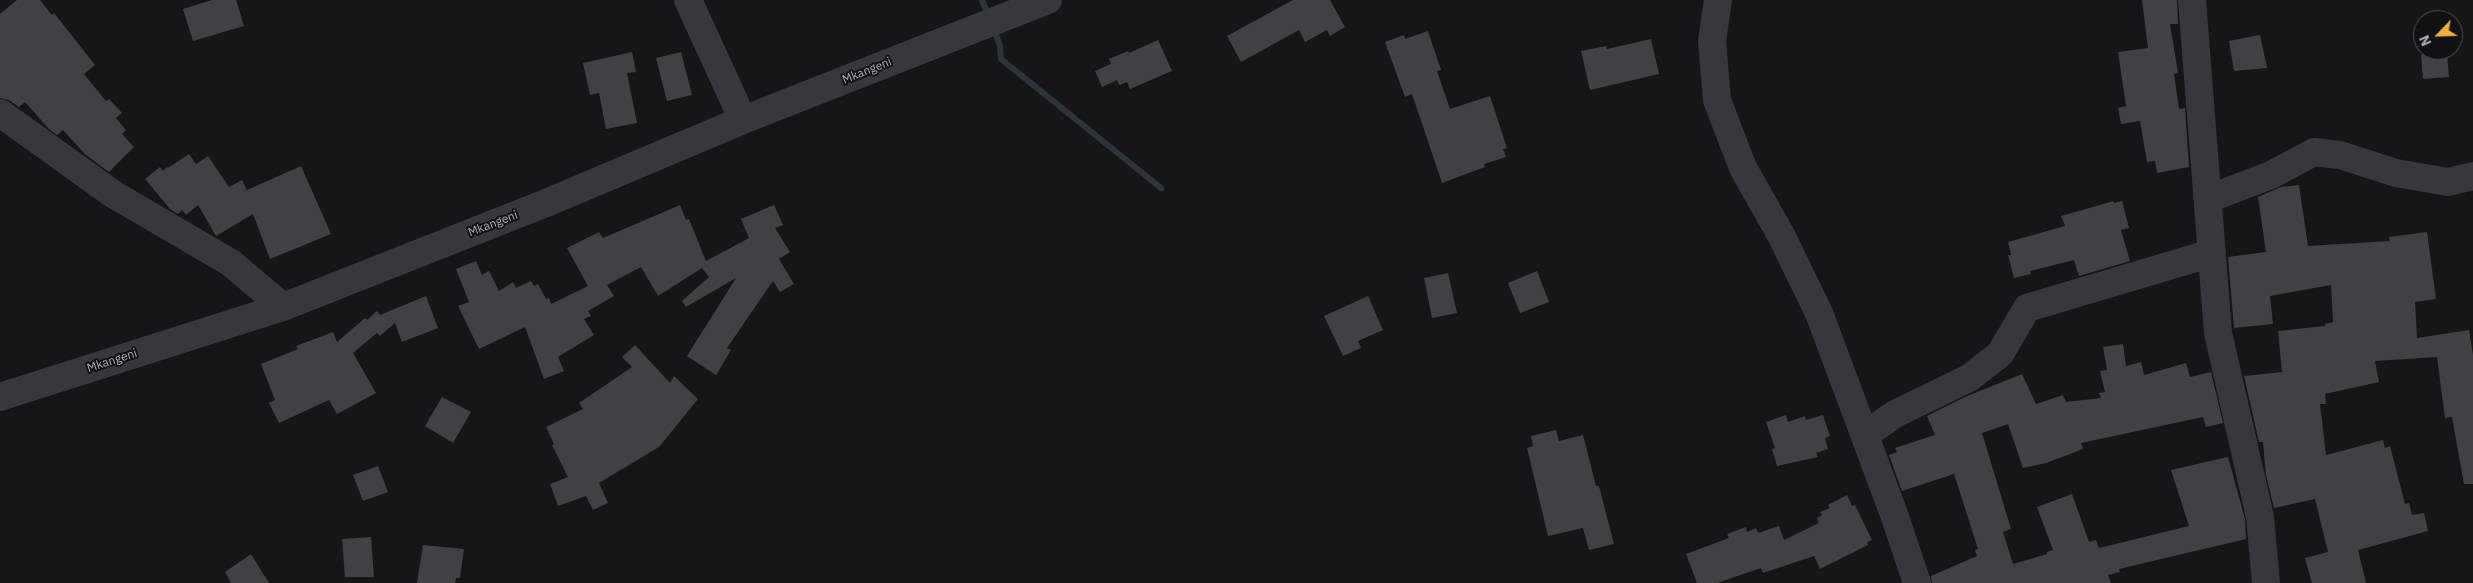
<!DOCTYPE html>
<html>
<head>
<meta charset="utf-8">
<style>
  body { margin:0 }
  #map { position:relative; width:2473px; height:583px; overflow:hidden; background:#161618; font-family:"IBM Plex Sans",sans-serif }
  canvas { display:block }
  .north { position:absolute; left:2413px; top:10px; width:50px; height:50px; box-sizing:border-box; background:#111113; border:1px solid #4d4f55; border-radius:50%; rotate:246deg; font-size:14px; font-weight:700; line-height:20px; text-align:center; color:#a8adb8 }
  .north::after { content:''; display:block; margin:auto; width:18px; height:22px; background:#f2b134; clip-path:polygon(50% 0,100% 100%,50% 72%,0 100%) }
</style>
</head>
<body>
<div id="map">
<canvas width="2473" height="583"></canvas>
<div class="north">N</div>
</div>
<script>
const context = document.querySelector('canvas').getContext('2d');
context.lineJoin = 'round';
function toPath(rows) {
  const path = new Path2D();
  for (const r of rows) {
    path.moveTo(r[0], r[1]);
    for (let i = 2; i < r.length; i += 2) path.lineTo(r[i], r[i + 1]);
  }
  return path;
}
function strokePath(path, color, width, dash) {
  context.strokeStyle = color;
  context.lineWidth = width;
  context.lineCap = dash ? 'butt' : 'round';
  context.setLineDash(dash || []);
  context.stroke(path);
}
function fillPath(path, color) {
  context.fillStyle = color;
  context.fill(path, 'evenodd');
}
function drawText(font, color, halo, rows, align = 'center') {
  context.font = font + ' "IBM Plex Sans",sans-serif';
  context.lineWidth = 4;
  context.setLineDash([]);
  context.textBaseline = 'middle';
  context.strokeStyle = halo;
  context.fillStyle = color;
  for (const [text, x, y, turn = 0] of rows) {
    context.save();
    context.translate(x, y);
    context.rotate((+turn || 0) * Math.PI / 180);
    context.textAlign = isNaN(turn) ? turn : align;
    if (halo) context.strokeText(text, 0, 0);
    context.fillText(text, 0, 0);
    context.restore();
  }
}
strokePath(toPath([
  [982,0,989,17],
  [994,29,1000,46,1001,59,1161,188]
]), '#2c353c', 6);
fillPath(toPath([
  [17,0,40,0,52,15,54,13,95,65,84,74,106,101,109,99,122,113,116,118,126,130,122,134,134,147,109,172,86,155,63,130,57,135,49,129,25,102,19,107,9,100,0,98,0,14],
  [212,0,236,0,244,26,193,41,183,9],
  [1293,0,1330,0,1345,27,1330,36,1327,30,1305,42,1299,30,1241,62,1227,36],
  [2142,0,2177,0,2178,24,2170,24,2178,73,2174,74,2179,109,2185,108,2189,167,2157,173,2155,161,2147,162,2140,121,2121,124,2118,108,2126,106,2118,52,2148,48],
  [1428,31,1441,70,1437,71,1450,109,1490,96,1507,148,1503,149,1506,157,1484,164,1485,167,1442,183,1412,94,1405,97,1385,42,1404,35,1405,39],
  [2260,35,2267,68,2234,71,2229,41],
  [1651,39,1659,74,1590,90,1581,51,1606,46,1607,49],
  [1158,40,1172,71,1130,89,1127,82,1119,85,1117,80,1102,87,1095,71,1111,64,1109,59,1128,51,1129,53],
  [632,52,636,72,627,73,637,123,606,129,599,93,590,95,583,63],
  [681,52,692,95,667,101,656,58],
  [2447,53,2449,77,2423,79,2421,55],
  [189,154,196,164,208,156,229,187,242,180,247,190,301,166,331,234,270,259,253,214,216,236,198,205,186,215,182,210,178,214,170,209,145,179,160,167,163,171,167,167,168,168],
  [2299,185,2308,246,2390,241,2389,237,2427,232,2436,299,2415,302,2417,338,2469,330,2473,355,2473,484,2464,484,2452,417,2445,418,2437,357,2375,361,2379,382,2325,394,2326,404,2320,404,2326,455,2383,440,2385,448,2390,446,2405,504,2409,503,2412,515,2424,513,2428,531,2358,550,2366,583,2312,583,2305,558,2328,552,2315,499,2274,508,2266,475,2263,442,2259,442,2244,376,2282,372,2278,331,2325,326,2325,324,2333,322,2331,285,2270,296,2273,324,2234,328,2228,257,2266,252,2258,197,2281,187],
  [2114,201,2114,203,2122,201,2129,228,2121,230,2130,261,2079,276,2074,260,2030,271,2031,274,2014,278,2008,255,2011,255,2008,242,2065,226,2061,216],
  [680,205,686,220,689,219,706,261,749,238,741,219,774,205,783,225,775,228,790,252,779,259,794,284,780,292,773,281,727,348,731,350,716,375,687,356,736,278,686,307,682,301,709,277,702,268,658,296,641,267,607,285,614,296,588,311,591,316,584,319,594,335,558,357,564,371,544,379,525,327,479,349,458,306,469,302,456,269,476,261,482,275,489,271,499,291,513,282,516,288,531,281,534,286,538,284,546,299,549,298,551,304,588,286,567,248,599,232,603,238],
  [1537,271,1549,302,1520,313,1508,283],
  [1448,273,1457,313,1432,318,1424,278],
  [426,296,438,328,402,342,395,323,380,336,377,333,353,353,376,393,337,414,329,400,279,423,269,403,275,400,261,364,298,349,296,346,333,332,337,342,365,318,367,320,377,311,380,315],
  [1368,296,1383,330,1358,341,1361,348,1343,356,1324,316],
  [2123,344,2126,366,2141,362,2144,375,2186,363,2190,377,2211,372,2223,423,2206,427,2203,417,2081,443,2083,449,2046,463,2023,468,2008,424,1982,433,2011,529,2003,532,2013,564,2047,554,2047,552,2053,550,2037,507,2072,494,2089,542,2096,540,2099,548,2189,526,2171,470,2228,457,2245,519,2246,539,2119,569,2120,572,2108,575,2111,583,1932,583,1931,576,1977,556,1975,550,1978,549,1954,474,1902,491,1889,455,1897,452,1895,448,1935,435,1927,416,1965,397,2022,374,2036,404,2063,395,2066,402,2101,398,2099,393,2105,392,2100,371,2107,370,2103,347],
  [635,345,670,383,674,376,698,399,659,447,599,483,608,503,593,510,586,496,558,506,550,484,568,477,552,445,554,444,546,427,583,409,579,403,632,367,622,357],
  [442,397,471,412,453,443,425,426],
  [1786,415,1788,422,1805,416,1806,420,1823,415,1830,436,1825,438,1828,449,1816,453,1818,457,1777,466,1772,449,1775,448,1766,422],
  [1556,430,1559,441,1583,435,1596,486,1599,486,1614,544,1589,550,1583,528,1548,536,1527,448,1533,446,1531,436],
  [378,466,388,492,363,501,353,475],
  [1847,495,1852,506,1855,505,1872,540,1867,542,1868,545,1820,569,1814,556,1763,573,1761,568,1717,583,1697,583,1686,554,1729,538,1727,534,1746,527,1747,532,1756,528,1758,533,1779,526,1784,540,1819,523,1817,518,1822,515,1820,512,1830,508,1828,505],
  [371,537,374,577,345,577,342,539],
  [423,545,464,549,460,578,456,578,455,583,417,583],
  [251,554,269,583,231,583,225,572]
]), '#404145');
strokePath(toPath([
  [688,0,743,120],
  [1718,0,1712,41,1717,100,1743,168,1781,235,1819,313,1895,517,1917,583],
  [2192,0,2218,333,2260,517,2266,583],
  [0,113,113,194,231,263,283,307],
  [2208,199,2271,175,2314,152,2340,155,2396,173,2448,182,2473,176],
  [0,397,283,307,546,203,743,120,1048,0],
  [1865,435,1895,414,1969,378,2000,354,2027,308,2212,253]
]), '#37383d', 28);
drawText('12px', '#a8adb8', '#111113', [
  ["Mkangeni",867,71,-22],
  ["Mkangeni",493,224,-21],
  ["Mkangeni",112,361,-18]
]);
</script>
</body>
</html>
